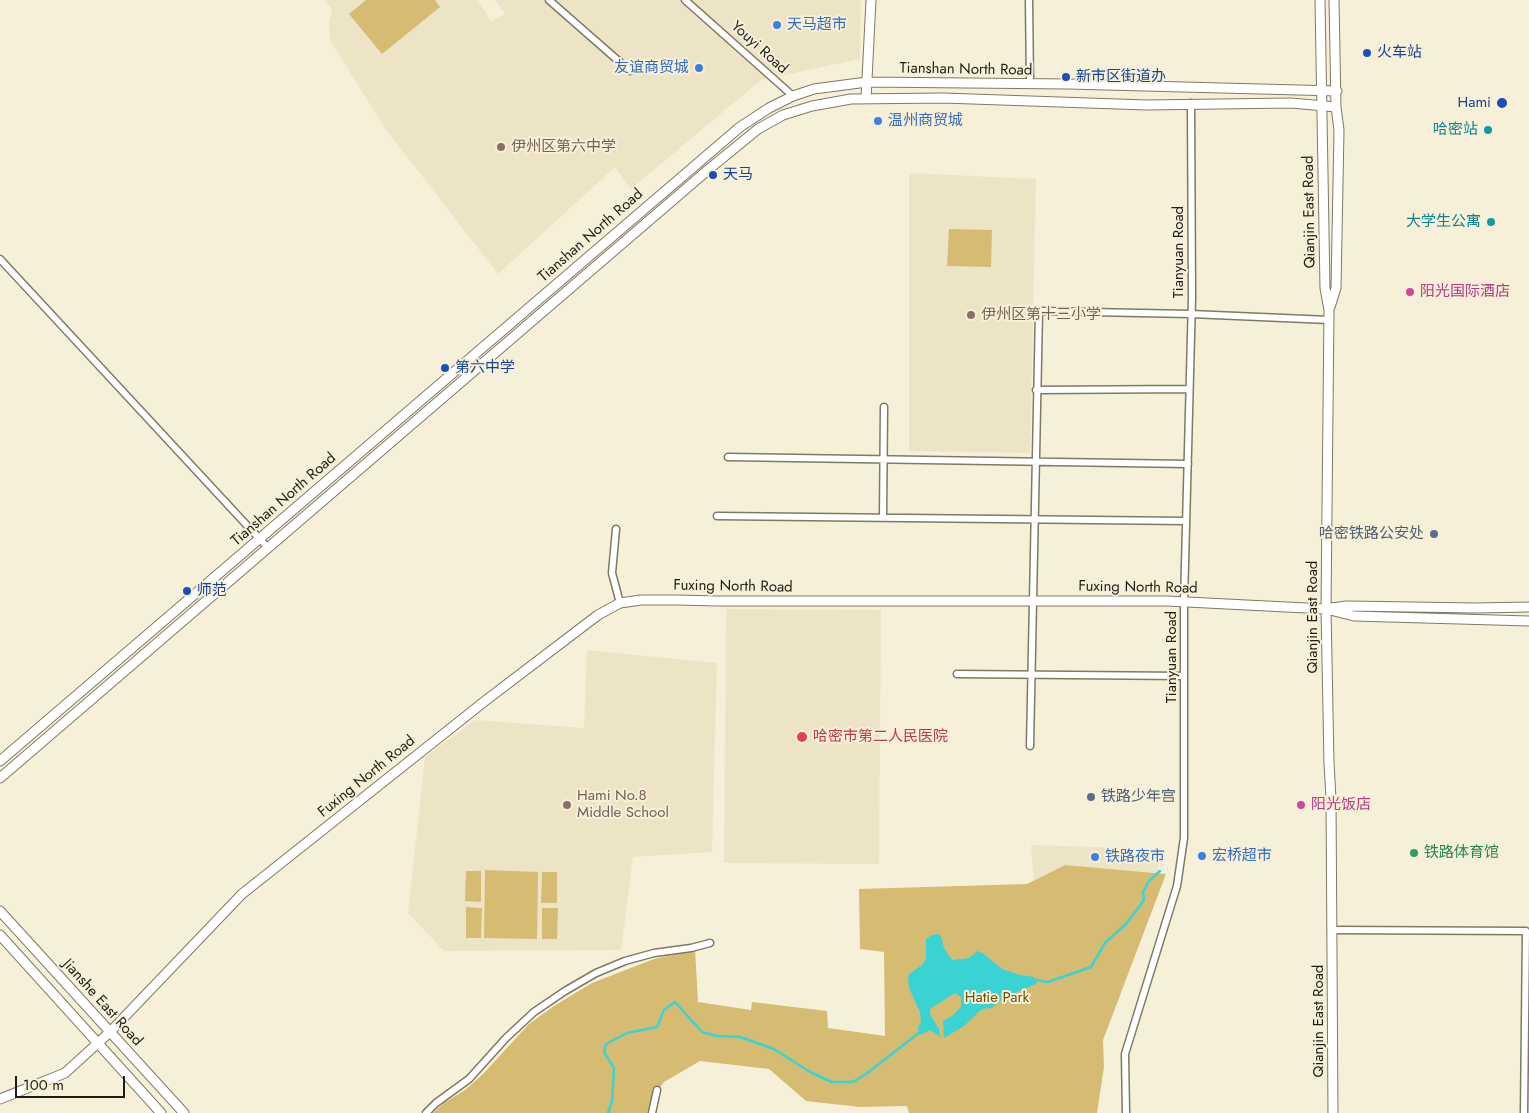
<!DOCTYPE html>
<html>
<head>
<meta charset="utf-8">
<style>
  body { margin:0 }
  #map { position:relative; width:1529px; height:1113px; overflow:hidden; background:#f7f0d9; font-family:Jost,sans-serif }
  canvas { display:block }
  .scale { position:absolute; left:15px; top:1076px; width:110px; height:22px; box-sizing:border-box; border:2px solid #1f1d15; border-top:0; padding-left:6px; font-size:15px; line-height:18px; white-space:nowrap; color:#1f1d15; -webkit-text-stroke:4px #f7f0d9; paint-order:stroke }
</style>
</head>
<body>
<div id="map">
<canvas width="1529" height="1113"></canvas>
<div class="scale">100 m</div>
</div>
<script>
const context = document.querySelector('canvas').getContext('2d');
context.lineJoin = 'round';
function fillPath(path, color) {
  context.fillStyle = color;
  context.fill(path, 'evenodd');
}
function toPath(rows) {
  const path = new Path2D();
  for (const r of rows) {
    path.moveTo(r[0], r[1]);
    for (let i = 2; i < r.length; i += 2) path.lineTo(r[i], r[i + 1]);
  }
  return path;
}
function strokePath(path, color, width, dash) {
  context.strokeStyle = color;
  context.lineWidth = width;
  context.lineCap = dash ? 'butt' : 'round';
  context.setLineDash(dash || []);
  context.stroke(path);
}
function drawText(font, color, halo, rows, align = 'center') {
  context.font = font + ' Jost,"Noto Sans SC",sans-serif';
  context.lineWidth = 4;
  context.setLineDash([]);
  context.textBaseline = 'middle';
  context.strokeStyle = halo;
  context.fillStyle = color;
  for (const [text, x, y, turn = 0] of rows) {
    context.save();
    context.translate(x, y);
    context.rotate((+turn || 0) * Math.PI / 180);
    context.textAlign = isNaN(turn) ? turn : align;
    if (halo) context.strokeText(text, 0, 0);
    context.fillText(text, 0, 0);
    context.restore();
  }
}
fillPath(toPath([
  [324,0,478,0,491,21,505,14,495,0,861,0,860,59,761,80,631,189,615,167,498,274,384,127,330,40,329,23,332,9],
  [909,173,1036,179,1030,453,909,451],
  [726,609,881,610,879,864,724,863],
  [587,650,717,663,712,852,633,857,621,950,444,951,408,913,425,757,475,720,584,728],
  [1031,845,1159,849,1158,873,1065,865,1034,880]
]), '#ede4c6');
fillPath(toPath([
  [366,0,435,0,440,7,382,54,349,14],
  [949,229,992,230,991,267,947,266],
  [1065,865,1166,874,1103,1040,1104,1067,1097,1113,909,1113,907,1106,860,1107,806,1101,769,1069,700,1061,664,1082,651,1099,648,1113,433,1113,444,1103,465,1090,483,1074,529,1024,554,1006,592,983,654,959,695,950,698,1002,751,1010,752,1002,827,1011,828,1028,885,1036,884,952,860,949,859,889,1027,884],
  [485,870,538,872,537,939,484,938],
  [466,871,481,871,481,902,465,901],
  [542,872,557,872,557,903,541,903],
  [466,907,482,908,481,938,466,938],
  [542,908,558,908,557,939,542,939]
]), '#d5bc72');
fillPath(toPath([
  [938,934,941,936,944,948,952,960,969,958,977,951,984,954,1002,969,1020,975,1034,977,1037,980,1036,984,1005,997,992,1008,982,1009,964,1026,944,1038,943,1021,952,1016,961,1007,961,997,955,993,930,1009,930,1014,939,1029,940,1037,930,1030,921,1035,919,1033,918,1027,921,1022,920,1012,909,988,908,978,909,974,922,965,926,959,926,939,932,935]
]), '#3ad3d4');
strokePath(toPath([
  [1036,980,1048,982,1091,967,1105,943,1126,924,1144,900,1143,892,1149,881,1160,871],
  [608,1113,612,1101,614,1068,604,1052,606,1044,627,1033,657,1027,664,1010,675,1002,702,1032,717,1036,740,1037,774,1049,810,1072,832,1082,853,1082,866,1074,920,1032]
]), '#3ad3d4', 2.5);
const street = toPath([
  [549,0,630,71],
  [685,0,793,96],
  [1029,0,1030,84],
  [0,259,268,548],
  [1036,390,1189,389],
  [728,457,1188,464],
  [717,516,1186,521],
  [883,517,884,407],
  [616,529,612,573,620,603],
  [957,674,1184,676],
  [1030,746,1039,311,1191,314,1329,320],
  [1331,930,1526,931,1524,1113],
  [426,1113,436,1103,469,1079,506,1038,534,1012,565,991,596,973,625,961,654,953,691,948,710,943],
  [652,1113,657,1090],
  [1126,1113,1125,1054,1177,886,1184,838,1184,602,1192,298,1191,103]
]);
const secondary = toPath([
  [1320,0,1325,288,1329,310,1326,609,1329,763,1331,799,1333,1113],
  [866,99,871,0],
  [1330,307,1336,288,1339,130,1336,107,1334,0],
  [1331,608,1347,606,1476,608,1529,607],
  [0,761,740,127,769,108,793,96,814,89,867,82,1068,84,1337,91],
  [0,778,709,169,758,129,783,115,812,106,851,99,943,98,1147,105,1291,103,1336,107],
  [0,911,184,1113],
  [0,935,161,1113],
  [0,1099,65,1073,110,1032,242,894,485,701,598,615,620,603,641,600,677,600,718,601,1167,601,1326,609,1354,616,1529,621]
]);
strokePath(street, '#7f7965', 9);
strokePath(secondary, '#7f7965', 11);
strokePath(street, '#fff', 6);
strokePath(secondary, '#fff', 9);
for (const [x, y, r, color] of [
  [777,25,5,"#3f7fe0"],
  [1367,53,5,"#1a4fb4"],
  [699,68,5,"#3f7fe0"],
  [1066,77,5,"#1a4fb4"],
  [1502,103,6,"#1a4fb4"],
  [878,121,5,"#3f7fe0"],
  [1488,130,5,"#0f9aa8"],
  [501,147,5,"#8d6e63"],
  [713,175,5,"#1a4fb4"],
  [1491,222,5,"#0f9aa8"],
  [1410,292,5,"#d1479c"],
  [971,315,5,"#8d6e63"],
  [445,368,5,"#1a4fb4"],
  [1434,534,5,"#5c6f8a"],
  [187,591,5,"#1a4fb4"],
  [802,737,6,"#e0444e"],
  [1091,797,5,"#5c6f8a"],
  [567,805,5,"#8d6e63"],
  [1301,805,5,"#d1479c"],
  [1414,853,5,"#2e9e5b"],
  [1202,856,5,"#3f7fe0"],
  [1095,857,5,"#3f7fe0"]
]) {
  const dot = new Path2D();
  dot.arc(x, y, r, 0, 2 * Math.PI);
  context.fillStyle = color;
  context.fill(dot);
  strokePath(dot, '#f7f0d9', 2);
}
drawText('15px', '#366cbe', '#f7f0d9', [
  ["天马超市",787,25],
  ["友谊商贸城",689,68,"right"],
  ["温州商贸城",888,121],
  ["宏桥超市",1212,856],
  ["铁路夜市",1105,857]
], 'left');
drawText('15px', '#1f1d15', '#f7f0d9', [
  ["Youyi Road",759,48,42],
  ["Tianshan North Road",966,70,1],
  ["Qianjin East Road",1310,212,-91],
  ["Tianshan North Road",591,236,-41],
  ["Tianyuan Road",1179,252,-90],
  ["Tianshan North Road",284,500,-41],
  ["Fuxing North Road",733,587,1],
  ["Fuxing North Road",1138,588,1],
  ["Qianjin East Road",1313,617,-90],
  ["Tianyuan Road",1172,657,-90],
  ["Fuxing North Road",367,777,-39],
  ["Jianshe East Road",102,1003,48],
  ["Qianjin East Road",1319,1021,-90]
]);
drawText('15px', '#164399', '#f7f0d9', [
  ["火车站",1377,53],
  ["新市区街道办",1076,77],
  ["Hami",1491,103,"right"],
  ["天马",723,175],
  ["第六中学",455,368],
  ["师范",197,591]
], 'left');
drawText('15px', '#0d838f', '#f7f0d9', [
  ["哈密站",1478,130],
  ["大学生公寓",1481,222]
], 'right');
drawText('15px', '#785e54', '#f7f0d9', [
  ["伊州区第六中学",511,147],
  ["伊州区第十三小学",981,315],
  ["Hami No.8",577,796],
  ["Middle School",577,813]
], 'left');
drawText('15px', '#b23c85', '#f7f0d9', [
  ["阳光国际酒店",1420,292],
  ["阳光饭店",1311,805]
], 'left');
drawText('15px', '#4e5e75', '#f7f0d9', [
  ["哈密铁路公安处",1424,534],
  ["铁路少年宫",1101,797,"left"]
], 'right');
drawText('15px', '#be3a42', '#f7f0d9', [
  ["哈密市第二人民医院",813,737]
], 'left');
drawText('15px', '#27864d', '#f7f0d9', [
  ["铁路体育馆",1424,853]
], 'left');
drawText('15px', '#695403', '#f7f0d9', [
  ["Hatie Park",997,998]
]);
</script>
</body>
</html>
